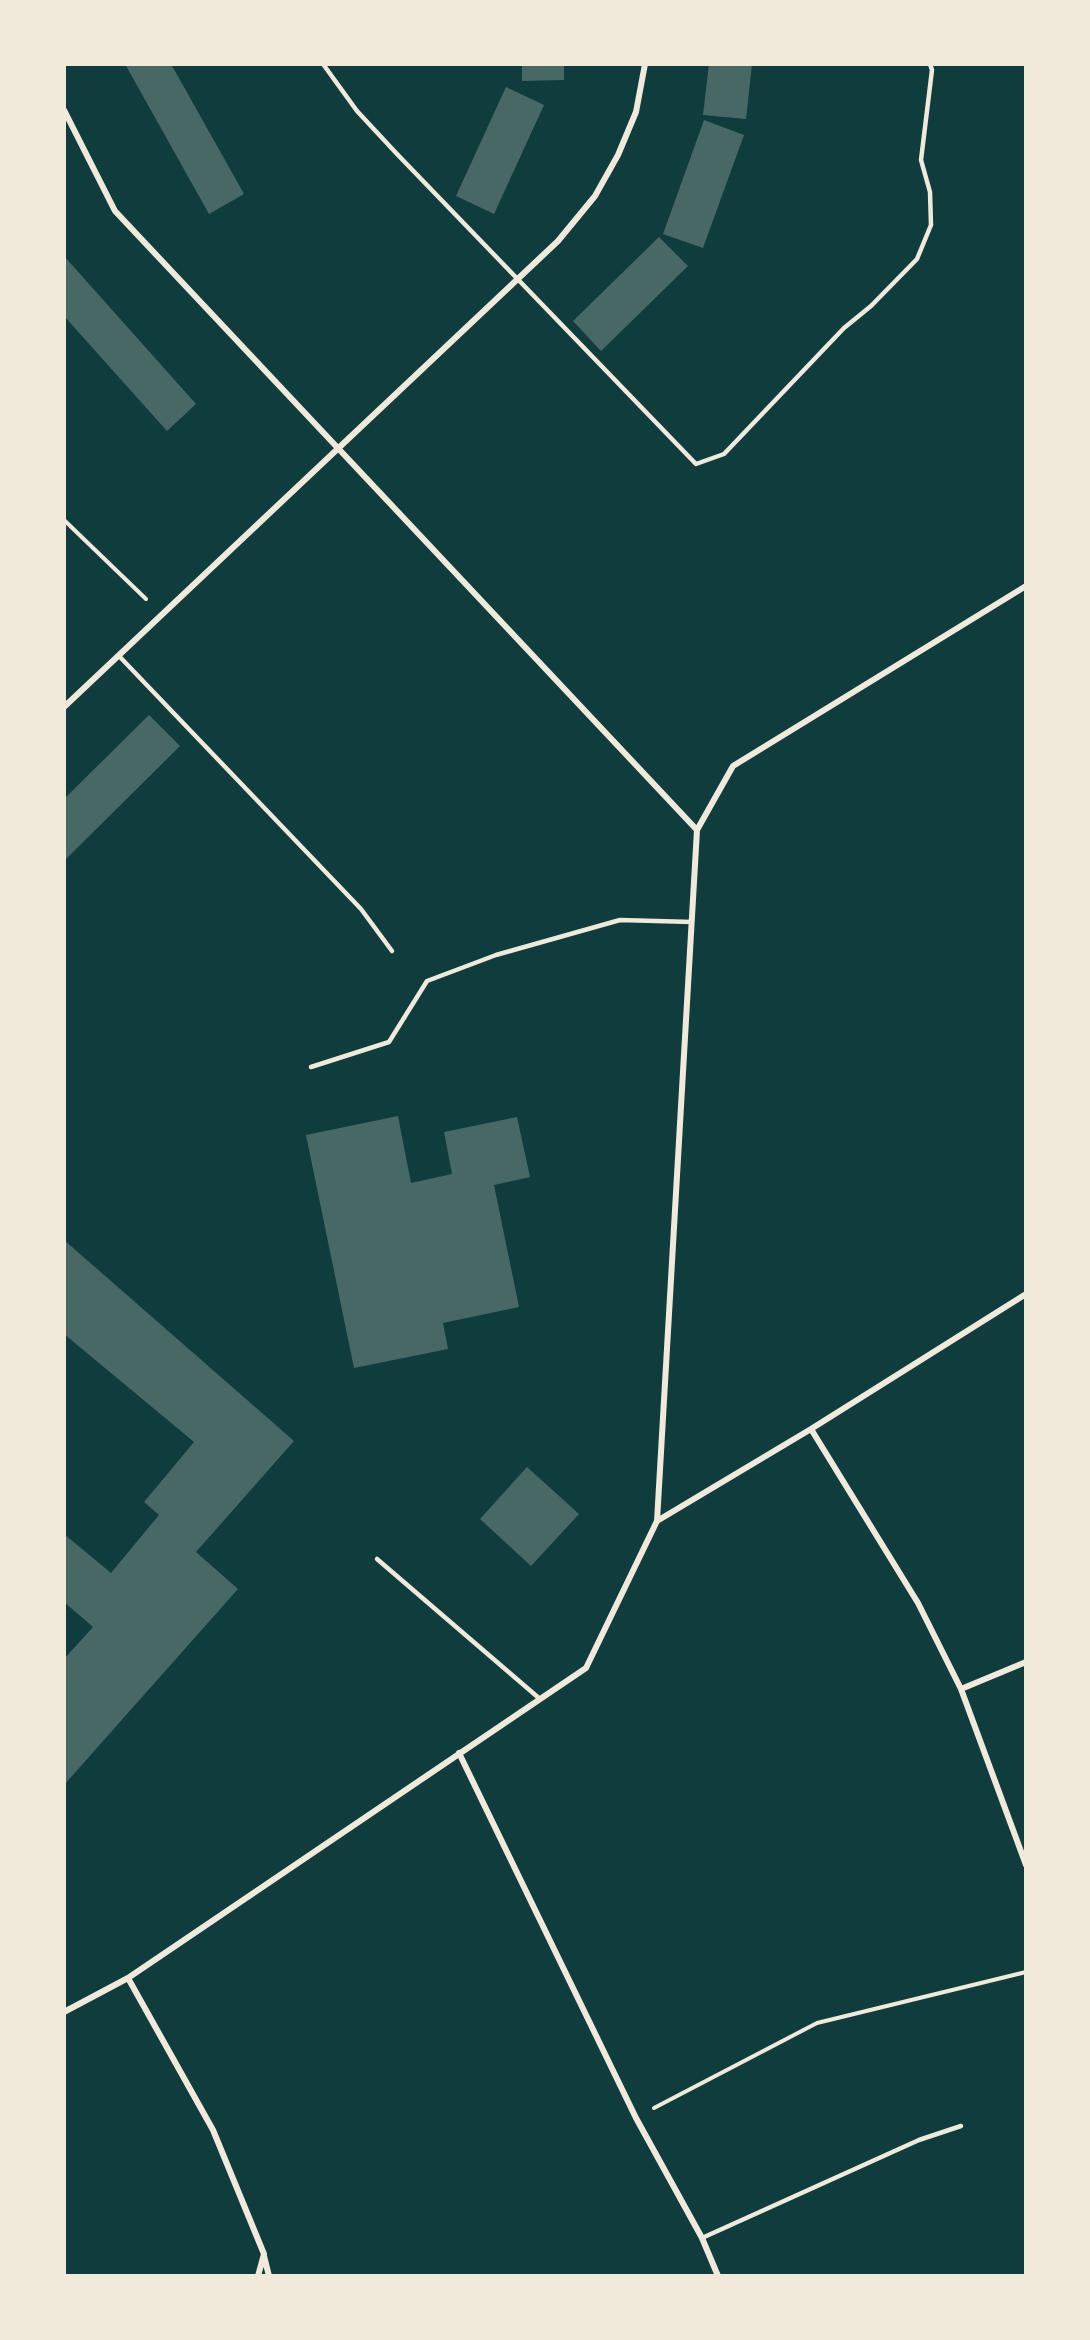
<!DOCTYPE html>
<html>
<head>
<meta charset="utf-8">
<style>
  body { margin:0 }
  #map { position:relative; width:1090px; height:2340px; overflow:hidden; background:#0f3d3e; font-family:Jost,sans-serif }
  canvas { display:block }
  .frame { position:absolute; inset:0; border:66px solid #f1e9da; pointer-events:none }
</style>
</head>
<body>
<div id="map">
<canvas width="1090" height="2340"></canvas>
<div class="frame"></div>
</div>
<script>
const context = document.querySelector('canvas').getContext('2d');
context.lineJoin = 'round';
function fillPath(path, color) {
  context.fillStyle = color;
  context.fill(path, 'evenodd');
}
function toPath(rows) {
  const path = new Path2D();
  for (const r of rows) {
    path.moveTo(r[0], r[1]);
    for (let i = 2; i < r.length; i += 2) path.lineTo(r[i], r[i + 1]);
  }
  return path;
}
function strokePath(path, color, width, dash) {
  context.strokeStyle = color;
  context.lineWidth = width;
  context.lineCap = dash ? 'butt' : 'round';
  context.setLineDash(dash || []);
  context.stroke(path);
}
fillPath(toPath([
  [125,64,171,64,244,194,209,214],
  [522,64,564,64,564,80,522,81],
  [709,64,752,64,746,119,703,115],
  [506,87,544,105,494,214,456,196],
  [704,120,744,135,703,248,663,234],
  [659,237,688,266,601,351,573,321],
  [64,256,196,404,167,431,64,316],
  [149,715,180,746,64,861,64,799],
  [398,1116,411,1183,452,1174,444,1132,517,1117,530,1177,494,1185,519,1307,443,1323,448,1349,354,1368,306,1135],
  [64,1240,294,1441,196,1552,238,1589,64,1785,64,1659,93,1627,64,1602,64,1534,111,1573,159,1515,144,1502,194,1442,64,1334],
  [527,1467,579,1514,531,1566,480,1519]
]), '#486865');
strokePath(toPath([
  [64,520,146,599],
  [654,2108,817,2023,1026,1972]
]), '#f1e9da', 4);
strokePath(toPath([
  [323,64,357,111,397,154,696,464,724,454,844,328,871,306,917,259,931,225,930,192,921,160,932,70,930,64],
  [119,656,361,909,392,951],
  [311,1067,389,1042,427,981,496,955,620,920,692,922],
  [377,1559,540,1699],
  [702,2238,919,2140,961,2126]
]), '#f1e9da', 4.5);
strokePath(toPath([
  [64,110,115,211,697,830],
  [64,707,558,241,595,196,618,155,636,112,645,64],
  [811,1429,918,1603,961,1689,1026,1865],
  [657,1521,811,1429,1026,1294],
  [961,1689,1026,1662],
  [459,1753,636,2118,702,2238,718,2276],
  [128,1978,213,2130,264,2254,258,2276],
  [64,2012,128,1978,586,1668,657,1521,697,830,733,766,1026,586],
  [264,2256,269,2276]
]), '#f1e9da', 6);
</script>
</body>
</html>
